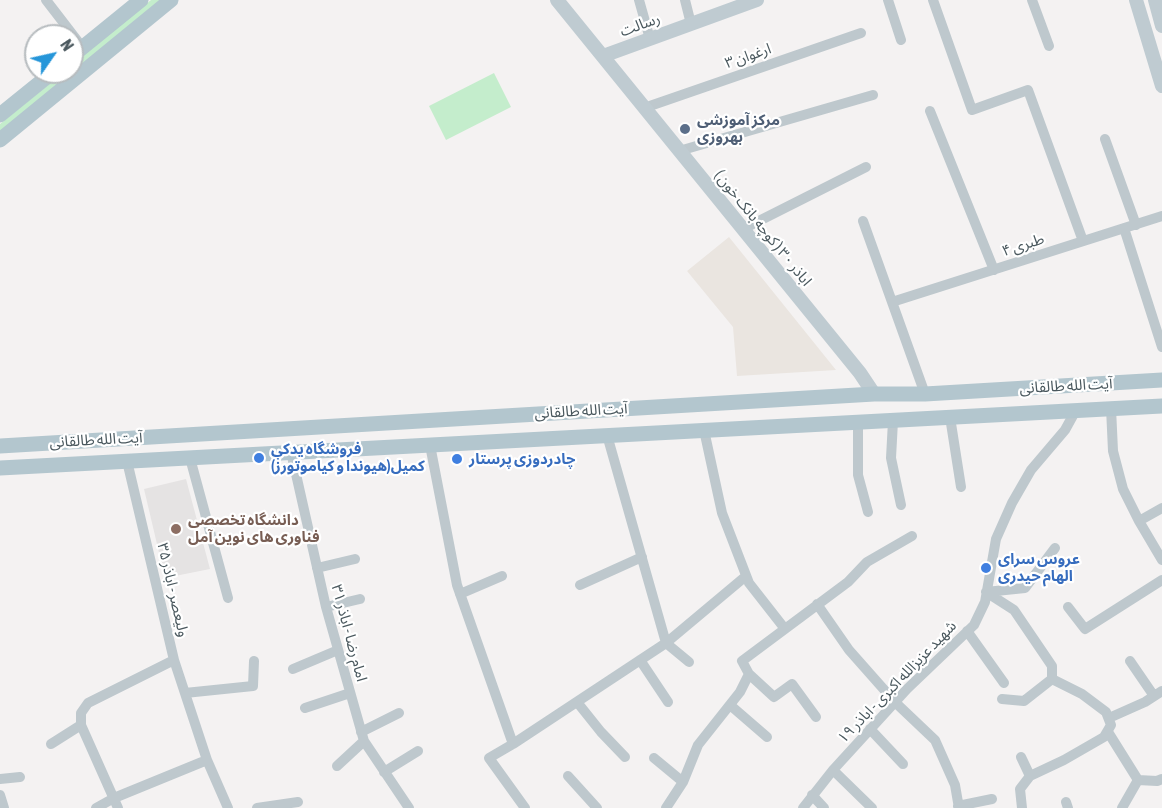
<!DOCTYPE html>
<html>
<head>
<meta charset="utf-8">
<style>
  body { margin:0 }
  #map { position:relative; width:1162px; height:808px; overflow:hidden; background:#f4f2f2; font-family:"Asap Condensed",sans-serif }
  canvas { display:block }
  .north { position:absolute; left:24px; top:24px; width:60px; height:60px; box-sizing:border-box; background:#fff; border:2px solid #b7bcbf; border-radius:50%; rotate:56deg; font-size:16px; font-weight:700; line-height:24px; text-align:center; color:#4a585e }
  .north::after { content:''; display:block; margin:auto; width:21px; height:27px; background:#2696d9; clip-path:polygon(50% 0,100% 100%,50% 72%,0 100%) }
</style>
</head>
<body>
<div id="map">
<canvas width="1162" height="808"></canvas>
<div class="north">N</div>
</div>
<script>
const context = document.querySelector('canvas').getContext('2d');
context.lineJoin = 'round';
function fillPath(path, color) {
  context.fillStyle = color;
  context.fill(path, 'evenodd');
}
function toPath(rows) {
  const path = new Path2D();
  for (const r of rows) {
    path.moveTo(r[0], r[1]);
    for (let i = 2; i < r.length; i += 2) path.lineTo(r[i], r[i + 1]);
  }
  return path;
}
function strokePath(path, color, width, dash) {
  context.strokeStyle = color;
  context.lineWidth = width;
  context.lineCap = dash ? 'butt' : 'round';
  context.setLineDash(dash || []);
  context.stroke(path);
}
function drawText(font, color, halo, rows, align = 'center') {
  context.font = font + ' "Asap Condensed","Noto Sans Arabic",sans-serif';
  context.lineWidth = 4.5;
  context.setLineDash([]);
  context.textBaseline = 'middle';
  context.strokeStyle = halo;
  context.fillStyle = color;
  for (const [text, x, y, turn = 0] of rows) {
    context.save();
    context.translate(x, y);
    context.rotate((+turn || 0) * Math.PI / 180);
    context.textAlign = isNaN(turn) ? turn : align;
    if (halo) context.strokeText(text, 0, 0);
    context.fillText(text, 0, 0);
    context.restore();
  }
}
fillPath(toPath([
  [729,237,836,370,737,376,733,327,687,271]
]), '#eae5e0');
fillPath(toPath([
  [186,479,210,569,165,578,144,489]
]), '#e5e3e3');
fillPath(toPath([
  [151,0,162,0,0,132,0,124,64,72,72,72,72,65],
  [494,73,511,107,446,140,429,106]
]), '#c4edcc');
strokePath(toPath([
  [46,0,83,48],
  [639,0,650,39],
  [685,0,691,24],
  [888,0,901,40],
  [933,0,972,110,1028,90,1083,241],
  [1032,0,1049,46],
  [644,108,861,33],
  [930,111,994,270],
  [1105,139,1136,225],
  [679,151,873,95],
  [863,221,925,394],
  [1124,228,1162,347],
  [743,229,866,167],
  [892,302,1162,216],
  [1111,408,1113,451,1123,489,1139,521,1162,560],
  [950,417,961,487],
  [893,421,891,458,901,505],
  [858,422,858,475,868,512],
  [704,430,722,513,749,583,785,629],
  [607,435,666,643,689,662],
  [430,445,457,585,513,744],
  [291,452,326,607,364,741,409,808],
  [190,458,228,598],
  [1139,521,1162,508],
  [317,568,355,559],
  [580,585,642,557],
  [986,592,1014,610,1052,666,1052,679,1024,701,1002,699],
  [986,592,1025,588,1055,548],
  [460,594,502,576],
  [817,604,849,650,895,702,935,740,955,785,959,808],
  [326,607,360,599],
  [1068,607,1085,629,1162,580],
  [967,631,1004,683],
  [174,660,207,760,228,808],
  [640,660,668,702],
  [1130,661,1154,696],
  [293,669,338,650],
  [749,674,774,697,792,684,816,717],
  [185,693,253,686,254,661],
  [577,702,601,732,625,757],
  [730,705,767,737],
  [305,708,350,693],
  [1109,718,1145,702,1162,691],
  [870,729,903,764],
  [361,732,399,713],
  [1108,732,1138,780,1122,808],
  [51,744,81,725],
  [1021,757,1030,776,1020,789,1022,808],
  [654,758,683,782],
  [337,766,364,741],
  [833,770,872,808],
  [384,772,418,751],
  [568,776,597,808],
  [1030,776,1064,760,1104,737,1111,725,1106,712,1082,694,1052,679],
  [0,779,20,777],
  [1138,780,1157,781,1162,779],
  [0,795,4,808],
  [812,795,824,808],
  [1066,802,1068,808],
  [958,806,992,799],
  [96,808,114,798,207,760],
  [118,808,81,725,81,713,88,703,174,660,127,461],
  [257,808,298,802],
  [525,808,489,758,513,744,666,643,746,576],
  [666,808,683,782,698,745,740,692,749,674,742,661,848,582,867,562,912,536],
  [803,808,833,770,907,689,974,625,985,602,996,539,1012,503,1031,470,1065,430,1076,410]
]), '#bec8cd', 10);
strokePath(toPath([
  [557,0,860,373,874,394],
  [1136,0,1162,86],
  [1155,0,1162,26],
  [603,56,757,0]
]), '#bfcbd1', 14);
strokePath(toPath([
  [72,56,141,0],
  [0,115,53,72],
  [0,140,171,0],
  [0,446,874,394,925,394,1162,380],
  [0,468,1162,406]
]), '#b3c6ce', 15);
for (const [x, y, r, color] of [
  [685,129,6,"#5c6f8a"],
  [259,458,6,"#3f7fe0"],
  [457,459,6,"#3f7fe0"],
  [176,529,6,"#8d6e63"],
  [986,568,6,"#3f7fe0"]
]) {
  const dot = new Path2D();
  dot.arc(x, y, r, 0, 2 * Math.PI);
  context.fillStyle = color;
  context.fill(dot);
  strokePath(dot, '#fff', 2);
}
drawText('15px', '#4a585e', '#fff', [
  ["رسالت",640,25,-20],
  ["ارغوان ۳",748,56,-19],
  ["اباذر ۳۰ ( کوچه بانک خون )",763,228,51],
  ["طبری ۴",1023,245,-18],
  ["آیت الله طالقانی",1066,386,-3],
  ["آیت الله طالقانی",581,411,-3],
  ["آیت الله طالقانی",96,440,-3],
  ["ولیعصر - اباذر ۳۵",173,590,77],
  ["امام رضا - اباذر ۳۱",349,633,75],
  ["شهید عزیزالله اکبری - اباذر ۱۹",897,682,-46]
]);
drawText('bold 15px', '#4e5e75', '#fff', [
  ["مرکز آموزشی",697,120],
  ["بهروزی",697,137]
], 'left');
drawText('bold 15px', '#366cbe', '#fff', [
  ["فروشگاه يدكي",271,449],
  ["كميل(هیوندا و کیاموتورز)",271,466],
  ["چادردوزی پرستار",469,459],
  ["عروس سرای",998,559],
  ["الهام حیدری",998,576]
], 'left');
drawText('bold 15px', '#785e54', '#fff', [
  ["دانشگاه تخصصی",188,520],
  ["فناوری های نوین آمل",188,537]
], 'left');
</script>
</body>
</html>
